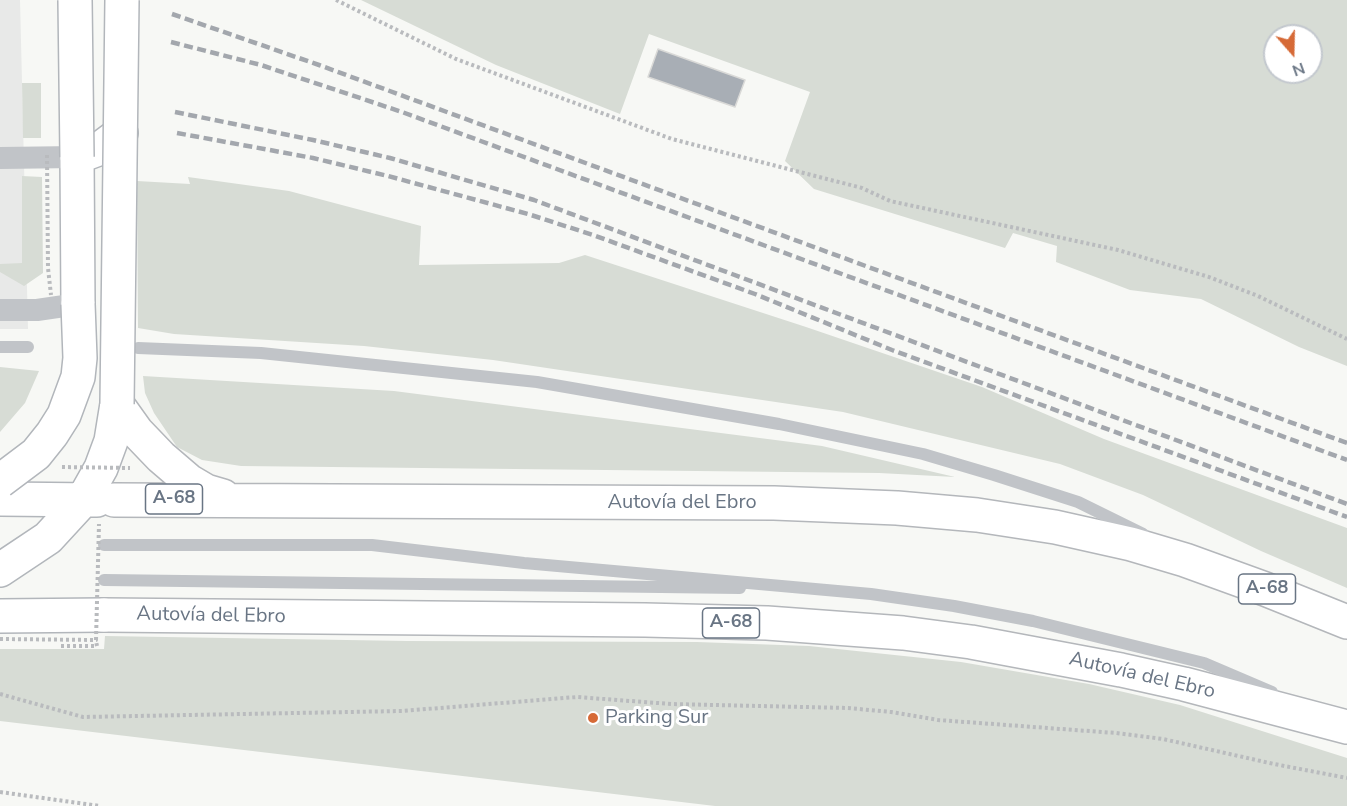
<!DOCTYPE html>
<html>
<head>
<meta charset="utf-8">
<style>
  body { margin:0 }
  #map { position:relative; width:1347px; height:806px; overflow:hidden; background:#f7f8f5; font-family:"Nunito Sans",sans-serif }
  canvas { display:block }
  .north { position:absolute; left:1263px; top:24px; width:60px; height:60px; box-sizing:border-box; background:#fff; border:2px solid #c3c8ce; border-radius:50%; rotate:160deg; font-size:16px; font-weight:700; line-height:24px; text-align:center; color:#697584 }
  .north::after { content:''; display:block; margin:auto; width:21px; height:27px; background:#d66a37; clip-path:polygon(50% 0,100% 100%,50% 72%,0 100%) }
</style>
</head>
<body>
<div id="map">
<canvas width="1347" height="806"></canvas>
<div class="north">N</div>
</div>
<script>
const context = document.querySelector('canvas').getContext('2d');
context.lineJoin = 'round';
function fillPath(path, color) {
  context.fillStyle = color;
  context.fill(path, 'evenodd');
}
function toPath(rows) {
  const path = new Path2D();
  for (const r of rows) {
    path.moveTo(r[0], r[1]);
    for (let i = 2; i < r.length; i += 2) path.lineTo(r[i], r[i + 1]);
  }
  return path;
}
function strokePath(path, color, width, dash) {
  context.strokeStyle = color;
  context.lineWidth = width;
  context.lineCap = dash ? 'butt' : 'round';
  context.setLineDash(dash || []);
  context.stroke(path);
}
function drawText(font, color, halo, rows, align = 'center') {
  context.font = font + ' "Nunito Sans",sans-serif';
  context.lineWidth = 6;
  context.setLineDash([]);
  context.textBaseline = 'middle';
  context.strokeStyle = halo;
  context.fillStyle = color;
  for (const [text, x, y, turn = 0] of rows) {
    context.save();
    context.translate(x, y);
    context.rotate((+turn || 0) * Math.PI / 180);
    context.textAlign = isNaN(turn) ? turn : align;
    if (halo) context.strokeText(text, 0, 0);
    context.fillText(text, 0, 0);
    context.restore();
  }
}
fillPath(toPath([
  [0,0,20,0,28,329,0,329]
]), '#e8e9e8');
fillPath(toPath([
  [361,0,1347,0,1347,366,1299,347,1201,299,1130,290,1056,262,1057,246,1013,233,1005,248,814,189,785,161,810,92,649,34,620,114,496,65],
  [1275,36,1311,36,1311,72,1275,72],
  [22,83,41,83,41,138,23,138],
  [22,176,42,177,43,273,24,286,0,272,0,264,22,263],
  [188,177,289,191,421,226,419,265,559,263,585,255,806,327,982,387,1104,439,1347,528,1347,588,1261,551,1143,495,1060,464,843,412,493,360,364,346,174,334,138,328,137,181,190,184],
  [0,367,39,371,25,403,0,432],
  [143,376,394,391,822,446,955,477,879,473,241,466,202,460,177,447,154,413,145,393],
  [105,636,407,641,697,642,809,646,961,662,1089,684,1180,705,1347,758,1347,806,715,806,0,721,0,649,104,649]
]), '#d7dcd5');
const building = toPath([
  [658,49,745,80,735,107,648,77,658,49]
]);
fillPath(building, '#a8aeb5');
strokePath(building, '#d9d9d7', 1.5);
const primary = toPath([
  [78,304,77,157,101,148,121,133],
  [0,499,97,500],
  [0,570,48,538,83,500,101,468,111,441,117,404],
  [0,616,104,615]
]);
const highway = toPath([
  [117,404,137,432,161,457,189,481,206,491,223,496],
  [114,500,774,503,897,508,977,515,1055,527,1131,544,1185,560,1265,589,1347,622],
  [104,615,645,620,767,623,903,633,971,642,1121,670,1184,684,1347,727]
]);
strokePath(primary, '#b2b6bb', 36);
strokePath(highway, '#b4b7bb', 36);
strokePath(toPath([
  [336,0,456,59,672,139,862,188,890,201,1118,250,1209,277,1258,296,1347,339],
  [61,646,97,646,96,641],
  [0,694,83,717,402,711,577,697,671,704,848,708,891,712,938,720,1116,733,1163,739,1274,764,1347,778],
  [0,792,100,806]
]), '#b9bbbe', 4, [3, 3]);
strokePath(toPath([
  [0,347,28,347],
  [138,348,261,353,537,382,779,424,923,454,994,475,1078,502,1143,534],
  [104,545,372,545,524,563,871,594,954,606,1033,621,1204,663,1272,692],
  [104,580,740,588]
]), '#c1c4c8', 12);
strokePath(toPath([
  [0,158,77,157],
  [0,310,37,310,78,304]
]), '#c1c4c8', 22);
strokePath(primary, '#fff', 33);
strokePath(highway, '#fff', 33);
strokePath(toPath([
  [172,14,319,65,1347,443],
  [171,42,261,65,402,112,1347,460],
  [175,112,313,140,390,158,534,200,1347,504],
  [177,133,313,158,388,176,528,214,593,235,755,294,892,350,1347,517]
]), '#a3a7ad', 4.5, [9, 4.5]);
const primaryBridge = toPath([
  [75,0,77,157],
  [117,404,122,0],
  [0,481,36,454,52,434,64,415,78,377,80,358,78,304]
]);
strokePath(primaryBridge, '#b2b6bb', 36, []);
strokePath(toPath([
  [47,155,48,268,51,295],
  [62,467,130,468],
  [0,639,96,640,99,524]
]), '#b9bbbe', 4, [3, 3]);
strokePath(primaryBridge, '#fff', 33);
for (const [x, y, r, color] of [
  [593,718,6,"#d66a37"]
]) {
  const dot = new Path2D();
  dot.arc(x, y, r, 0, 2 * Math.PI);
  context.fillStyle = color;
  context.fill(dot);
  strokePath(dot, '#fff', 2);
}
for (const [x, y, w] of [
  [174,499,57],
  [1267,589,57],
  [731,623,57]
]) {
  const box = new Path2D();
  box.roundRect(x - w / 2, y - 15, w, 30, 4.5);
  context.fillStyle = '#fff';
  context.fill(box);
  strokePath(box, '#697584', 1.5);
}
drawText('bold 18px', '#697584', null, [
  ["A-68",174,499],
  ["A-68",1267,589],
  ["A-68",731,623]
]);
drawText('20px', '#697584', '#fff', [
  ["Autovía del Ebro",682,503],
  ["Autovía del Ebro",211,616,1],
  ["Autovía del Ebro",1142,676,13]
]);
drawText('20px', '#697584', '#fff', [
  ["Parking Sur",605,718]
], 'left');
</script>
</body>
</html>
